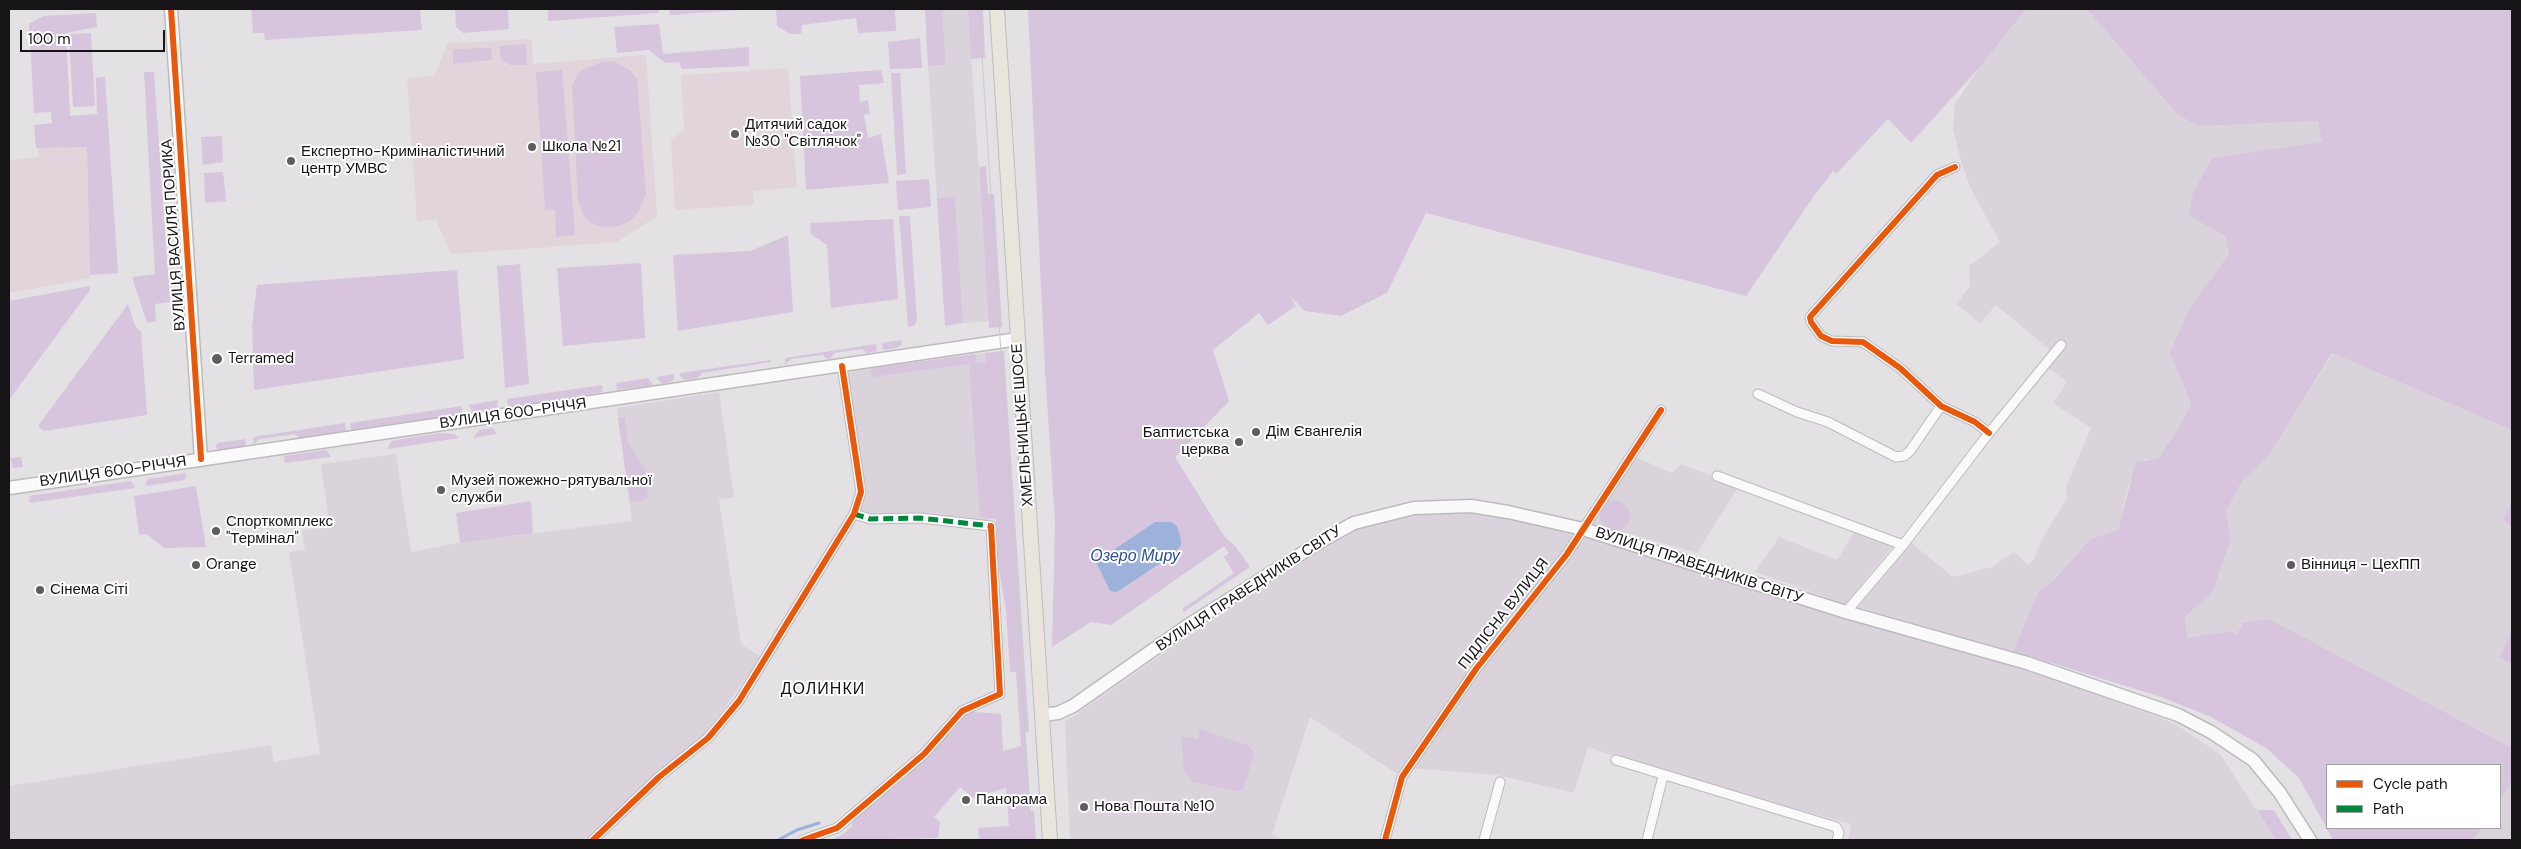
<!DOCTYPE html>
<html>
<head>
<meta charset="utf-8">
<style>
  body { margin:0 }
  #map { position:relative; width:2521px; height:849px; overflow:hidden; background:#e4e1e5; font-family:"DM Sans",sans-serif }
  canvas { display:block }
  .frame { position:absolute; inset:0; border:10px solid #161417; pointer-events:none }
  .legend { position:absolute; left:2326px; top:764px; width:175px; height:65px; box-sizing:border-box; background:#fff; border:1px solid #a2a1a2; margin:0; padding:6px 9px; list-style:none; font-size:15px; color:#161417 }
  .legend li { display:flex; align-items:center; gap:10px; height:25px }
  .legend b { width:25px; border:1px solid #a2a1a2 }
  .scale { position:absolute; left:20px; top:30px; width:145px; height:22px; box-sizing:border-box; border:2px solid #161417; border-top:0; padding-left:6px; font-size:15px; line-height:18px; white-space:nowrap; color:#161417; -webkit-text-stroke:4px #fff; paint-order:stroke }
</style>
</head>
<body>
<div id="map">
<canvas width="2521" height="849"></canvas>
<div class="frame"></div>
<ul class="legend">
<li><b style="height:6px;background:#e8590c"></b>Cycle path</li>
<li><b style="height:6px;background:#00873e"></b>Path</li>
</ul>
<div class="scale">100 m</div>
</div>
<script>
const context = document.querySelector('canvas').getContext('2d');
context.lineJoin = 'round';
function fillPath(path, color) {
  context.fillStyle = color;
  context.fill(path, 'evenodd');
}
function toPath(rows) {
  const path = new Path2D();
  for (const r of rows) {
    if (r.length === 3) {
      path.moveTo(r[0] + r[2], r[1]);
      path.arc(r[0], r[1], r[2], 0, 2 * Math.PI);
      continue;
    }
    path.moveTo(r[0], r[1]);
    for (let i = 2; i < r.length; i += 2) path.lineTo(r[i], r[i + 1]);
  }
  return path;
}
function strokePath(path, color, width, dash) {
  context.strokeStyle = color;
  context.lineWidth = width;
  context.lineCap = dash ? 'butt' : 'round';
  context.setLineDash(dash || []);
  context.stroke(path);
}
function drawText(font, color, halo, rows, align = 'center') {
  context.font = font + ' "DM Sans",sans-serif';
  context.lineWidth = 4;
  context.setLineDash([]);
  context.textBaseline = 'middle';
  context.strokeStyle = halo;
  context.fillStyle = color;
  for (const [text, x, y, turn = 0] of rows) {
    context.save();
    context.translate(x, y);
    context.rotate((+turn || 0) * Math.PI / 180);
    context.textAlign = isNaN(turn) ? turn : align;
    if (halo) context.strokeText(text, 0, 0);
    context.fillText(text, 0, 0);
    context.restore();
  }
}
fillPath(toPath([
  [942,9,968,9,989,321,963,323,955,197,937,198,928,66,946,65],
  [2026,9,2087,9,2177,114,2198,126,2318,121,2322,143,2212,158,2189,216,2225,236,2229,254,2174,363,2191,404,2178,429,2158,460,2145,459,2128,487,2118,530,2090,539,2054,580,2039,591,2013,651,1858,607,1909,541,1953,577,1992,567,2014,552,2028,565,2034,559,2042,539,2067,498,2066,487,2091,428,2053,403,2067,382,2040,362,2050,350,1996,305,1980,323,1956,304,1970,286,1969,266,2000,242,1972,191,1962,165,1953,129,1955,104,1979,68],
  [985,353,986,362,980,370,991,526,854,514,861,492,843,373],
  [2333,353,2512,430,2512,502,2504,520,2512,526,2512,629,2500,657,2512,665,2512,748,2482,732,2230,631,2187,638,2185,617,2213,591,2231,539,2226,512,2242,481,2270,454],
  [719,392,734,497,719,500,741,644,761,657,705,735,590,840,9,840,9,786,271,745,274,762,320,754,289,552,305,550,302,531,324,528,329,523,321,464,396,454,411,552,457,543,632,521,617,408],
  [1633,456,1672,473,1681,464,1739,486,1697,553,1590,523],
  [1471,511,1592,538,1843,618,2034,672,2158,717,2177,725,2220,754,2276,840,1848,840,1851,824,1664,773,1588,747,1574,793,1497,775,1409,768,1402,777,1310,717,1272,835,1285,840,1070,840,1065,722,1187,637,1325,546,1357,528,1415,513],
  [1856,529,1893,546,1846,604,1755,572,1779,537,1837,560],
  [2512,781,2512,840,2473,840,2481,828,2500,828,2500,800]
]), '#dad3dc');
fillPath(toPath([
  [532,39,533,64,646,55,657,216,617,242,451,254,436,220,417,221,407,78,434,76,448,43],
  [788,68,797,187,753,191,754,205,675,210,671,140,684,129,681,75],
  [87,146,90,278,9,293,9,160,39,157,38,148]
]), '#e2d4db');
fillPath(toPath([
  [241,9,420,9,422,30,265,40,264,33,253,33,251,9],
  [455,9,508,9,509,29,463,33,456,27],
  [548,9,659,9,659,13,548,21],
  [669,9,739,9,739,10,670,15],
  [776,9,895,9,896,31,858,33,856,18,802,25,801,34,790,34,777,26],
  [925,9,942,9,946,65,928,66],
  [968,9,983,9,985,58,971,59],
  [1028,9,2026,9,1979,68,1911,143,1888,119,1836,174,1833,171,1811,200,1746,296,1426,213,1387,293,1341,316,1305,311,1290,296,1296,306,1268,325,1259,313,1213,350,1229,401,1175,457,1224,536,1236,547,1250,567,1184,612,1182,609,1234,573,1224,557,1229,553,1224,546,1111,625,1091,622,1052,647,1055,522,1045,371],
  [2087,9,2512,9,2512,430,2332,353,2270,454,2242,481,2226,512,2231,539,2213,591,2185,617,2187,638,2230,631,2237,634,2243,623,2269,619,2512,748,2512,781,2500,800,2500,765,2327,765,2327,828,2481,828,2473,840,2333,840,2299,778,2266,748,2209,716,2161,697,2013,651,2039,591,2054,580,2090,539,2118,530,2136,462,2158,459,2178,429,2191,404,2170,353,2189,310,2229,254,2225,236,2189,216,2193,193,2212,158,2322,142,2318,121,2198,126,2177,114],
  [96,13,97,27,66,33,70,116,97,114,96,78,105,77,118,273,90,275,87,147,36,148,34,125,52,123,51,112,34,113,29,24,43,16],
  [659,24,663,54,749,47,749,66,682,69,679,62,665,63,649,50,617,53,614,27],
  [91,33,95,106,73,107,69,34],
  [920,38,922,68,890,69,888,42],
  [526,44,527,65,510,65,501,59,499,46],
  [491,48,492,60,453,64,453,49],
  [613,61,630,70,637,79,646,194,639,211,630,221,619,226,604,227,592,223,583,215,578,200,572,85,578,74,586,68,602,62],
  [562,70,575,235,556,237,555,210,545,210,536,72],
  [881,70,884,83,859,85,860,102,868,100,870,114,864,115,868,138,881,134,889,183,806,190,800,76],
  [144,72,154,72,170,302,155,304,156,321,147,323,132,277,155,274],
  [891,73,900,73,906,174,897,175],
  [222,136,223,162,203,165,201,137],
  [986,166,988,194,994,194,1002,327,989,328,979,167],
  [223,172,226,201,205,203,204,173],
  [929,179,931,207,898,210,896,181],
  [955,197,963,323,945,326,937,198],
  [899,216,910,216,917,321,914,326,908,327],
  [893,219,898,299,831,308,827,245,811,234,810,223],
  [788,235,793,312,678,331,673,255,750,251],
  [641,263,645,338,563,346,557,268],
  [520,264,529,384,505,388,497,266],
  [457,270,464,359,254,390,252,326,257,285],
  [89,286,90,290,9,400,9,301],
  [128,304,135,326,141,332,147,415,44,431,38,426],
  [902,340,901,345,897,348,883,350,882,343],
  [876,344,877,351,867,353,862,349,834,353,831,358,827,359,823,355,791,359,785,365,785,358],
  [1004,351,1029,732,1025,732,1028,781,1030,811,1034,811,1036,840,979,840,978,828,1009,826,1006,788,973,798,960,787,934,817,940,822,938,838,831,840,842,835,852,826,853,815,924,754,962,711,1001,714,1003,751,1021,746,1016,672,1010,672,1006,610,998,564,996,519,980,517,969,364,872,377,871,368,975,354,976,363,986,362,985,353],
  [771,360,771,362,702,373,698,378,685,380,680,376,680,373],
  [674,374,674,379,670,382,662,384,656,377],
  [648,378,653,385,617,390,616,383],
  [602,385,603,392,508,408,507,399],
  [498,400,497,408,472,412,469,405],
  [462,406,462,414,351,430,350,423],
  [625,417,628,443,644,468,648,497,645,500,630,502,618,418],
  [345,423,346,431,299,438,295,434,259,439,254,445,253,437],
  [493,428,497,434,473,438,479,430],
  [439,433,454,434,459,438,388,449,391,441],
  [245,439,246,446,219,450,215,447,218,443],
  [326,450,331,457,285,463,284,456],
  [21,457,23,467,13,468,10,458],
  [186,473,185,480,145,486,148,479],
  [131,481,135,488,30,503,29,496],
  [196,486,206,547,164,548,147,534,139,535,134,496],
  [531,501,533,533,460,543,456,513],
  [1615,516,15],
  [2512,502,2512,526,2503,520],
  [2512,629,2512,665,2500,657],
  [1200,729,1249,746,1254,753,1243,790,1237,791,1193,782,1184,770,1181,736,1198,739],
  [2257,810,2274,810,2292,840,2276,840]
]), '#d6c5dd');
fillPath(toPath([
  [1155,522,1171,522,1177,526,1181,540,1181,545,1174,554,1117,592,1110,591,1096,562]
]), '#9db2db');
strokePath(toPath([
  [778,840,797,830,819,823]
]), '#9db2db', 3);
const street = toPath([
  [1955,167,1937,175,1810,317,1811,322,1821,336,1832,341,1863,342,1900,368,1941,406,1975,422,1989,433],
  [1758,394,1797,412,1828,422,1896,457,1904,456,1910,451,1941,406],
  [1717,476,1903,545],
  [1846,612,1903,545,1989,433,2061,345],
  [1616,760,1836,827,1839,833,1837,840],
  [593,840,659,777,708,738,739,701,854,514,861,492,842,366],
  [803,840,837,828,924,754,962,711,1000,694,991,526,920,518,870,519,854,514],
  [1385,840,1402,777,1476,669,1567,554,1661,410],
  [1484,840,1500,782],
  [1647,840,1663,776]
]);
const secondary = toPath([
  [171,9,201,459],
  [9,488,1018,339],
  [1042,715,1058,713,1073,706,1190,624,1323,540,1354,523,1414,508,1471,506,1508,512,1583,529,1846,612,2027,663,2178,715,2211,732,2253,760,2280,793,2310,840]
]);
const primary = toPath([
  [997,9,1050,840]
]);
strokePath(street, '#bcbabd', 11);
strokePath(secondary, '#bcbabd', 15);
strokePath(primary, '#bebdbe', 16);
strokePath(street, '#fbfafb', 9);
strokePath(secondary, '#fbfafb', 12);
strokePath(primary, '#e9e4dc', 14);
strokePath(toPath([
  [979,9,1032,840]
]), '#cacacb', 1);
strokePath(toPath([
  [854,514,870,519,920,518,991,526,991,531]
]), '#00873e', 5, [10, 5]);
strokePath(toPath([
  [171,9,201,459],
  [1955,167,1937,175,1810,317,1811,322,1821,336,1832,341,1863,342,1900,368,1941,406,1975,422,1989,433],
  [593,840,659,777,708,738,739,701,854,514,861,492,842,366],
  [803,840,837,828,924,754,962,711,1000,694,991,526],
  [1385,840,1402,777,1476,669,1567,554,1661,410]
]), '#e8590c', 6);
for (const [x, y, r, color] of [
  [735,134,5,"#5e5c5f"],
  [532,147,5,"#5e5c5f"],
  [291,161,5,"#5e5c5f"],
  [217,359,6,"#5e5c5f"],
  [1256,432,5,"#5e5c5f"],
  [1239,442,5,"#5e5c5f"],
  [441,490,5,"#5e5c5f"],
  [216,531,5,"#5e5c5f"],
  [196,565,5,"#5e5c5f"],
  [2291,565,5,"#5e5c5f"],
  [40,590,5,"#5e5c5f"],
  [966,800,5,"#5e5c5f"],
  [1084,807,5,"#5e5c5f"]
]) {
  const dot = new Path2D();
  dot.arc(x, y, r, 0, 2 * Math.PI);
  context.fillStyle = color;
  context.fill(dot);
  strokePath(dot, '#fff', 2);
}
drawText('15px', '#161417', '#fff', [
  ["Дитячий садок",745,125],
  ["№30 \"Світлячок\"",745,142],
  ["Школа №21",542,147],
  ["Експертно-Криміналістичний",301,152],
  ["центр УМВС",301,169],
  ["Terramed",228,359],
  ["Дім Євангелія",1266,432],
  ["Баптистська",1229,433,"right"],
  ["церква",1229,450,"right"],
  ["Музей пожежно-рятувальної",451,481],
  ["служби",451,498],
  ["Спорткомплекс",226,522],
  ["\"Термінал\"",226,539],
  ["Orange",206,565],
  ["Вінниця - ЦехПП",2301,565],
  ["Сінема Сіті",50,590],
  ["Панорама",976,800],
  ["Нова Пошта №10",1094,807]
], 'left');
drawText('15px', '#161417', '#fff', [
  ["ВУЛИЦЯ ВАСИЛЯ ПОРИКА",174,235,-94],
  ["ВУЛИЦЯ 600-РІЧЧЯ",513,414,-8],
  ["ХМЕЛЬНИЦЬКЕ ШОСЕ",1023,425,-94],
  ["ВУЛИЦЯ 600-РІЧЧЯ",113,472,-8],
  ["ВУЛИЦЯ ПРАВЕДНИКІВ СВІТУ",1699,566,18],
  ["ВУЛИЦЯ ПРАВЕДНИКІВ СВІТУ",1249,589,-33],
  ["ПІДЛІСНА ВУЛИЦЯ",1504,614,-52]
]);
drawText('italic 16px', '#2c5196', '#fff', [
  ["Озеро Миру",1135,557]
]);
context.letterSpacing = '1px';
drawText('16px', '#161417', '#fff', [
  ["ДОЛИНКИ",823,690]
]);
context.letterSpacing = '0px';
</script>
</body>
</html>
